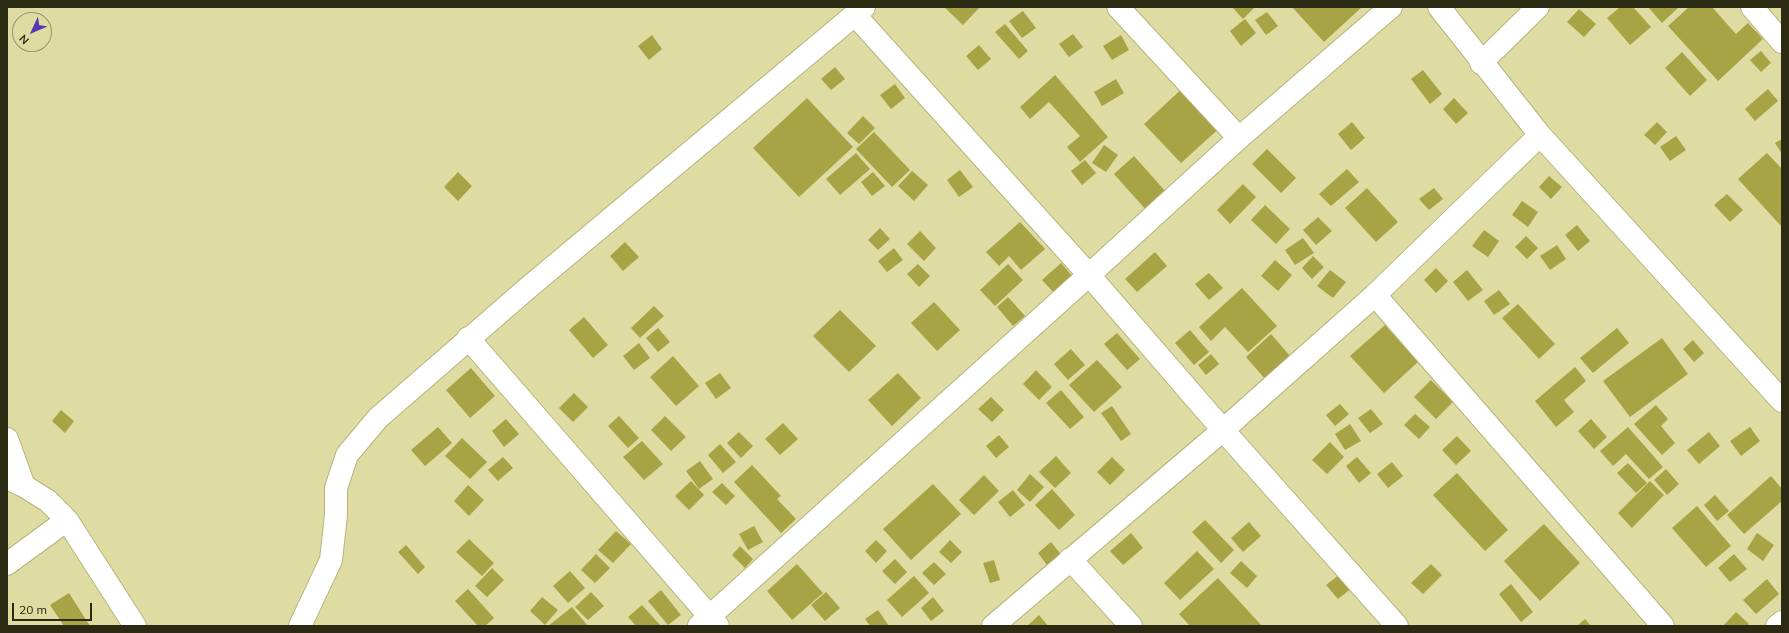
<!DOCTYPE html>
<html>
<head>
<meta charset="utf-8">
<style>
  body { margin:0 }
  #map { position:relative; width:1789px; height:633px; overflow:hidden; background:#dedca2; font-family:Mulish,sans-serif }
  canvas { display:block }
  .frame { position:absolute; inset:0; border:8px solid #2b2a13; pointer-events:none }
  .north { position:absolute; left:12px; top:12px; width:40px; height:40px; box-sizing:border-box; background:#dedca2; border:1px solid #969569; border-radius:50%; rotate:226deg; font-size:11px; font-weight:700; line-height:16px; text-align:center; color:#2b2a13 }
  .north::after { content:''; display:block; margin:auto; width:14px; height:18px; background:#543bb3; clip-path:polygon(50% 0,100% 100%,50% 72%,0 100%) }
  .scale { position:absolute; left:12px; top:603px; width:80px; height:18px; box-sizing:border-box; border:2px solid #2b2a13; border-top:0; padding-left:5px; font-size:12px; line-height:14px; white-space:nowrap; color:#2b2a13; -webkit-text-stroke:3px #dedca2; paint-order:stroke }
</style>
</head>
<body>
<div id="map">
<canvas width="1789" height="633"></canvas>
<div class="frame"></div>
<div class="north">N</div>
<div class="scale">20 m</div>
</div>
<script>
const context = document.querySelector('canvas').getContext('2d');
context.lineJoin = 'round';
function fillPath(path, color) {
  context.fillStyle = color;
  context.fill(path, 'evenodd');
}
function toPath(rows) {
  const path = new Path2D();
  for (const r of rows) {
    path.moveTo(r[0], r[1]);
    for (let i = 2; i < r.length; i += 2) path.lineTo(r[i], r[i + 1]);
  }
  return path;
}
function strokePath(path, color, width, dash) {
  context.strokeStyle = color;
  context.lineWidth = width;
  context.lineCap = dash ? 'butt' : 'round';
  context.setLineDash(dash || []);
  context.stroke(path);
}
fillPath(toPath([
  [944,7,980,7,963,25],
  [1232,7,1255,7,1243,19],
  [1292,7,1362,7,1324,42],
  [1620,7,1633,7,1651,27,1630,45,1607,18],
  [1648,7,1679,7,1662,23],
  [1689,7,1712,7,1736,34,1748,23,1763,39,1718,81,1668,26],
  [1579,9,1596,24,1584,37,1567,22],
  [1023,11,1036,28,1022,38,1009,21],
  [1267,12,1278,26,1266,35,1255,20],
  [1245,19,1256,33,1241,46,1230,31],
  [1005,24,1028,51,1019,59,995,32],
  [1073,34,1083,47,1069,57,1059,44],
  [652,35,662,49,649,60,638,46],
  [1121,35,1129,50,1112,60,1103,46],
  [979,45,991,59,978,70,966,56],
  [1761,51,1771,63,1761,72,1750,60],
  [1682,52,1707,80,1690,96,1665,68],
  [835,67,845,79,831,90,821,79],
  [1423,70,1442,94,1430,104,1411,79],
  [1055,75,1108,137,1080,162,1067,147,1080,136,1049,102,1030,119,1020,107],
  [1116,79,1124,93,1102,106,1094,92],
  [895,84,905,98,891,109,880,95],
  [1187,84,1224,124,1181,163,1144,124],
  [1768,89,1778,101,1755,121,1745,109],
  [807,98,853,147,799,197,753,148],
  [1454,98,1468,113,1456,124,1443,109],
  [863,116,875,128,859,144,847,133],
  [1352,122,1365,138,1351,150,1338,134],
  [1657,122,1667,132,1655,145,1644,135],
  [874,132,910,170,892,187,856,149],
  [1676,136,1686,150,1670,161,1660,147],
  [1782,139,1782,154,1775,143],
  [1104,145,1118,155,1106,172,1092,163],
  [1267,149,1296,178,1281,193,1252,164],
  [856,153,870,169,840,195,826,179],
  [1767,153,1782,169,1782,227,1738,179],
  [1134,156,1167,193,1147,211,1114,174],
  [1085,160,1096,173,1082,185,1071,171],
  [1347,169,1359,182,1331,206,1319,194],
  [960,170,973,187,959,197,947,180],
  [912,171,928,185,914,201,898,186],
  [458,172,472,186,458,201,444,187],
  [873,172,885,186,872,196,861,182],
  [1549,176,1562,187,1551,199,1539,187],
  [1243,184,1256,197,1230,224,1217,210],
  [1367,188,1398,222,1376,242,1345,208],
  [1434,188,1443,199,1429,210,1419,199],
  [1727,194,1743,210,1730,222,1714,205],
  [1522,201,1538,212,1528,227,1512,215],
  [1265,205,1290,229,1276,244,1251,220],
  [1318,217,1332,231,1316,245,1303,230],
  [1020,222,1045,249,1021,270,1009,256,999,266,986,252],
  [1577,225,1590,241,1578,251,1565,235],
  [880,228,890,239,878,250,868,240],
  [1484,230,1499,241,1488,257,1472,246],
  [920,231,936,248,924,261,907,244],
  [1526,236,1538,248,1527,259,1515,247],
  [1303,238,1314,253,1295,265,1285,250],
  [625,242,639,257,623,271,610,256],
  [1557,245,1566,259,1550,270,1540,256],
  [894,248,903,260,887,272,878,261],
  [1155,252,1167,266,1137,292,1125,279],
  [1313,256,1324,267,1312,279,1302,268],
  [1275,260,1292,275,1278,291,1261,276],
  [1061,263,1072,276,1054,293,1042,280],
  [918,264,930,276,919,287,907,274],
  [1008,264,1023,280,995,306,980,290],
  [1436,268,1448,281,1436,293,1424,280],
  [1330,270,1346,282,1333,298,1317,286],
  [1467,270,1483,290,1468,301,1453,282],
  [1209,273,1223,288,1209,300,1195,284],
  [1242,288,1277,326,1248,352,1225,327,1211,341,1199,327],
  [1499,290,1510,304,1494,315,1484,301],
  [1008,297,1025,316,1013,326,997,307],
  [934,302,960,330,937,351,911,323],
  [1518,304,1555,344,1539,359,1502,318],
  [654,306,664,316,640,338,631,328],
  [840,310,876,346,849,372,813,336],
  [584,317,608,345,593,358,569,330],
  [1385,325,1418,362,1384,393,1350,356],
  [658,328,670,342,658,352,646,338],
  [1617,328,1629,343,1593,373,1580,358],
  [1190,330,1209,352,1194,365,1175,343],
  [1117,333,1140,359,1127,370,1104,344],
  [1271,334,1290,356,1265,379,1246,357],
  [1662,338,1688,374,1630,417,1603,381],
  [1693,340,1704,353,1694,362,1683,349],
  [639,343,650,358,634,370,623,356],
  [1071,349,1085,365,1068,380,1054,364],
  [1211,354,1219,364,1206,375,1198,365],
  [673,356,699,386,676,406,650,377],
  [1097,360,1122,387,1094,412,1069,385],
  [1575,367,1586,381,1564,400,1574,412,1556,427,1535,401],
  [471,368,495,396,470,418,446,390],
  [1036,370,1052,387,1039,400,1023,384],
  [720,373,731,388,716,399,705,383],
  [898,373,921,398,892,426,868,400],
  [1431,380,1453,402,1436,419,1414,397],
  [1061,390,1084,417,1070,429,1046,403],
  [574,393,588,407,573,422,559,408],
  [991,397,1004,410,992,422,978,409],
  [1340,404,1349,414,1335,426,1326,415],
  [1656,405,1668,419,1661,426,1675,443,1662,455,1634,424],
  [1112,406,1131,434,1121,441,1101,413],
  [1371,409,1383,424,1370,433,1358,418],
  [61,410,74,421,65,433,52,421],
  [1415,414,1430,427,1419,439,1404,425],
  [619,416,639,438,628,448,608,426],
  [665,416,686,437,671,451,651,430],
  [506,419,519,434,504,447,492,431],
  [1591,419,1607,437,1594,449,1578,431],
  [783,423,798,439,780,455,765,439],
  [1350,424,1361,441,1345,450,1335,434],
  [438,427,452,443,425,466,411,450],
  [1628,427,1663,467,1649,479,1626,454,1613,466,1600,451],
  [1750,427,1760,441,1741,456,1730,441],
  [739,432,753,446,741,458,727,443],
  [1709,432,1720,446,1699,464,1687,450],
  [999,435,1009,447,996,458,986,446],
  [1457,436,1471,451,1456,465,1442,450],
  [462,438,487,462,470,479,445,456],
  [642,441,663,464,644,480,623,457],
  [1330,442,1344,457,1327,474,1312,460],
  [720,444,736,462,723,473,708,455],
  [1056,456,1071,473,1055,488,1039,472],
  [503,457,513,468,498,481,488,470],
  [1112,457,1125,470,1110,485,1097,472],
  [1357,457,1371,473,1359,483,1346,466],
  [700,461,713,479,699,489,686,471],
  [1392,462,1403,476,1388,488,1377,474],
  [1628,463,1647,483,1636,493,1617,473],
  [752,465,781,496,777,499,796,519,781,533,734,482],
  [1666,469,1679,484,1667,495,1654,480],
  [1457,473,1508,530,1485,551,1433,495],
  [1030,474,1044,487,1030,502,1017,490],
  [984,475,999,491,974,515,959,500],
  [1771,476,1782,489,1782,501,1744,534,1727,515],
  [691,481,704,495,689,510,675,496],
  [1650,481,1664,495,1632,528,1618,513],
  [722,483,735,496,726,505,712,492],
  [933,484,961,514,911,560,883,529],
  [468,485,484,500,469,516,454,501],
  [1052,489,1075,515,1059,530,1035,505],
  [1013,490,1025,505,1010,517,998,502],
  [1715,495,1729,511,1717,521,1704,505],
  [1697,506,1731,546,1706,567,1672,528],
  [1205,520,1234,550,1221,563,1192,532],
  [1249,522,1261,536,1243,552,1231,538],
  [1544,524,1580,563,1540,601,1504,561],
  [754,526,763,542,748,550,739,534],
  [616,531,631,544,613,563,598,550],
  [1131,533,1143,548,1123,565,1110,551],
  [1757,533,1774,545,1763,561,1747,549],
  [469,539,494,563,482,576,456,552],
  [876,540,887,551,876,563,865,551],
  [950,540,962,552,951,563,939,552],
  [1051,542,1063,557,1049,568,1038,553],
  [406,545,425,567,418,574,398,552],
  [740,546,753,559,745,568,732,555],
  [1197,551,1214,569,1180,600,1164,583],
  [596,554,610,568,595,583,581,570],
  [1734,554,1747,569,1730,582,1718,568],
  [895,559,907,572,895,584,882,571],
  [994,560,1000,580,990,583,983,563],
  [1241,561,1257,576,1247,588,1230,573],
  [934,562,946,574,934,585,922,573],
  [797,564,823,593,792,620,767,591],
  [1431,564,1442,575,1423,594,1411,583],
  [492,568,504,580,487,597,475,586],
  [570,571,585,588,568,603,553,586],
  [1340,574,1352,588,1338,599,1326,585],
  [914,576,929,593,902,617,887,600],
  [1218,578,1262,626,1190,626,1179,614],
  [1767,579,1779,594,1756,614,1743,600],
  [1511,584,1533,612,1521,622,1499,594],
  [468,589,494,618,485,626,478,626,455,601],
  [661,590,681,615,668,625,648,601],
  [591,592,604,606,588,620,575,607],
  [826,592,840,608,825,621,811,605],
  [69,593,90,626,64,626,50,605],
  [542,597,558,610,545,625,530,611],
  [933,597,944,611,931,621,921,608],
  [642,605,661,626,636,626,628,617],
  [572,607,588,626,548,626],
  [878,610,889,626,870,626,865,619],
  [1736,612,1749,624,1747,626,1723,626],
  [1039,615,1048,626,1027,626],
  [1585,619,1591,626,1577,626]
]), '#a8a344');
const minor = toPath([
  [1118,7,1239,138],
  [1439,7,1540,135,1782,401],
  [1752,7,1782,42],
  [855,15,1089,275,1223,430,1397,626],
  [1481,63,1538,7],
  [1375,295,1663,626],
  [468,338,718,626],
  [7,439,24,486],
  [7,478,24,486,48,501,67,520,135,626],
  [1070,559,1131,626],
  [7,564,67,520],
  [300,626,331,560,336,515,336,488,347,455,378,418,529,287,864,7],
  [699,626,1089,275,1239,138,1391,7],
  [993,626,1223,430,1375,295,1540,135],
  [1777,626,1782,622]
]);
strokePath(minor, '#b6b47b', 24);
strokePath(minor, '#fff', 22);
</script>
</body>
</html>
